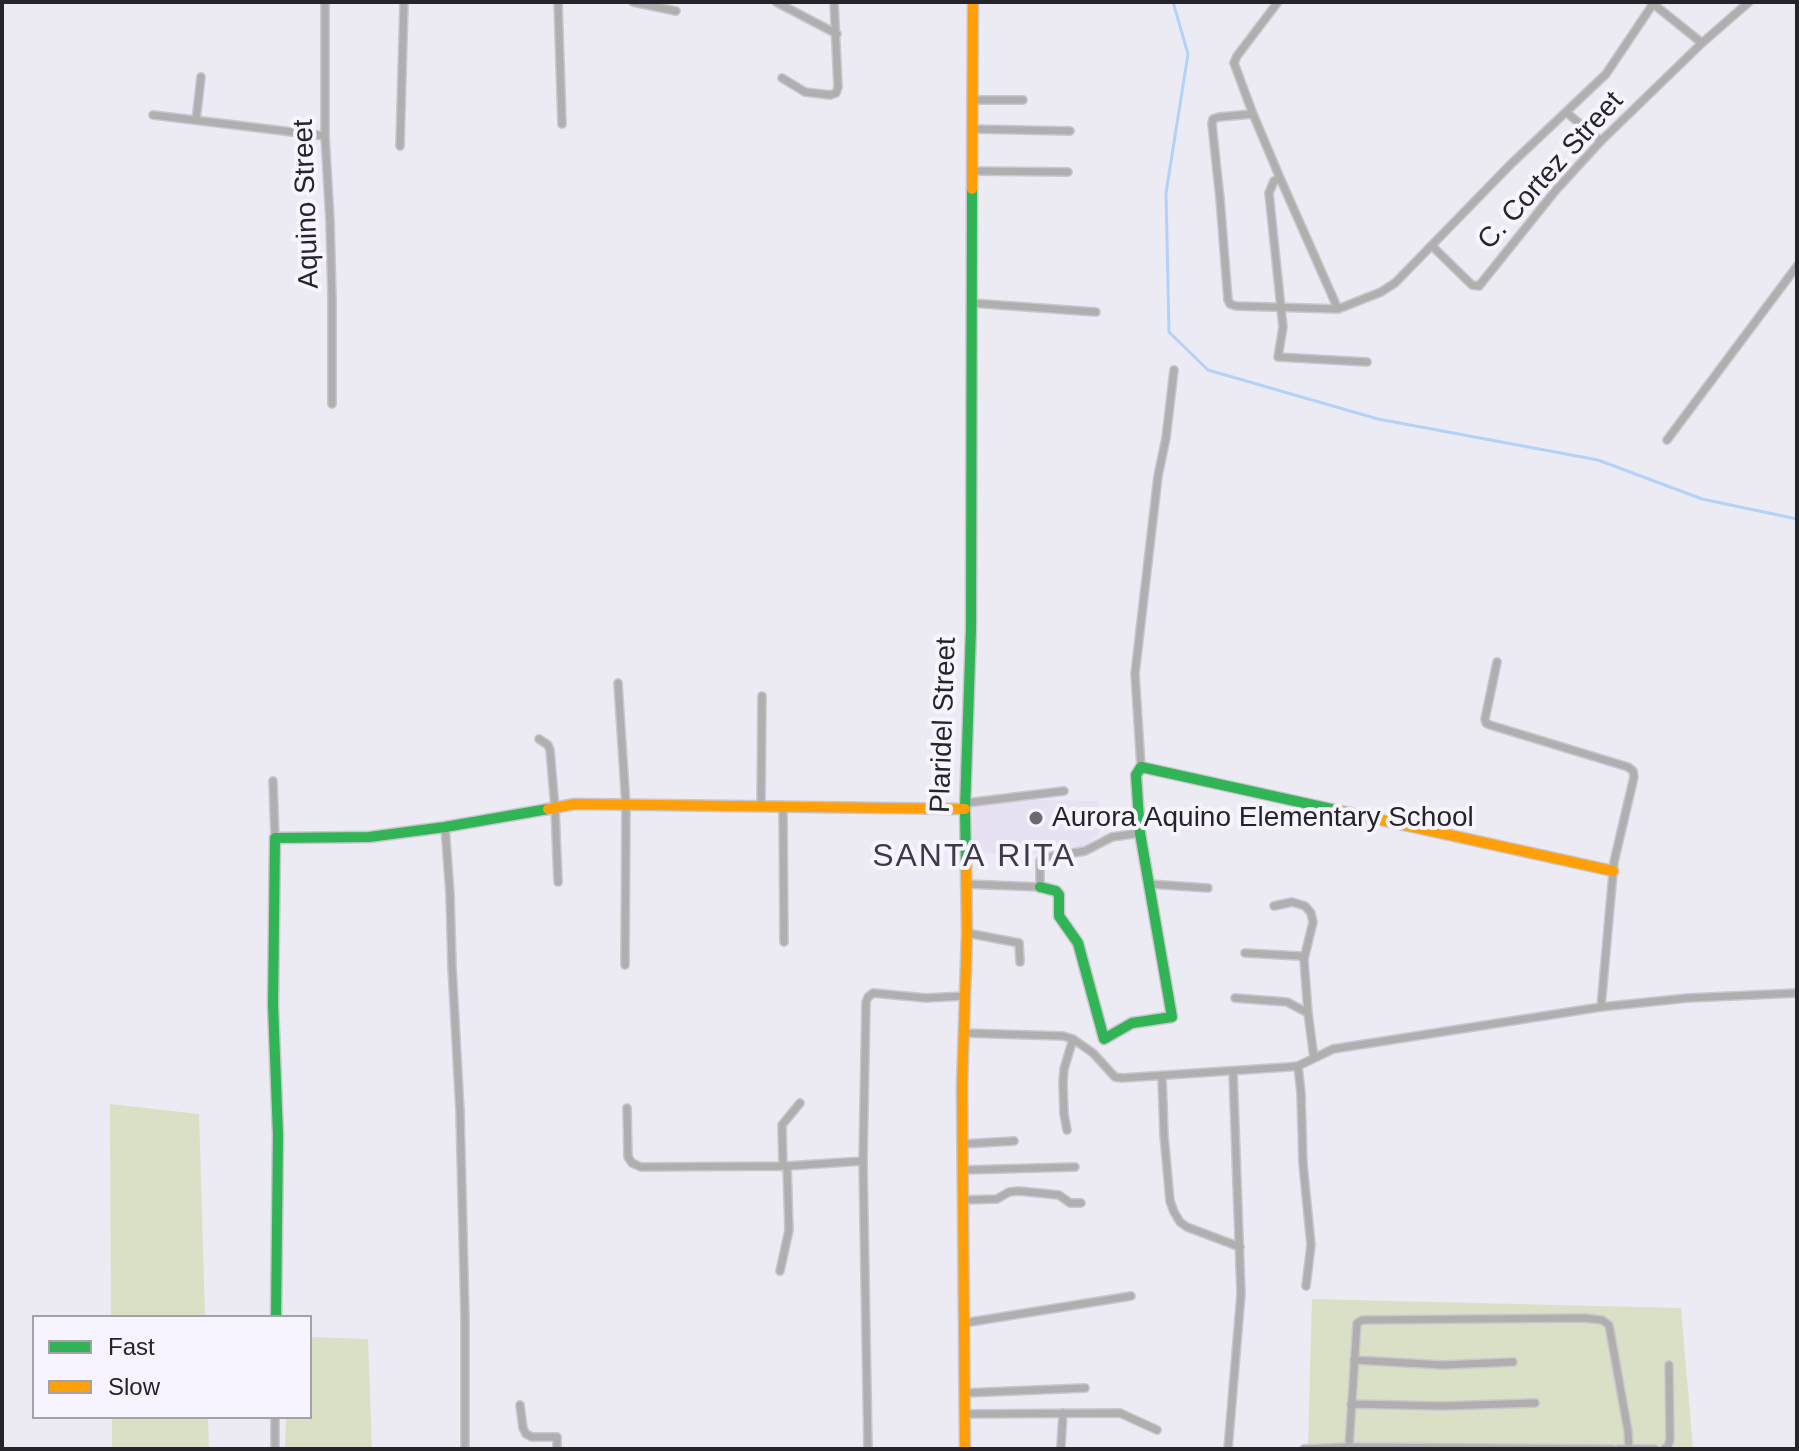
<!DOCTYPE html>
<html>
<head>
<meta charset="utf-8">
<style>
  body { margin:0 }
  #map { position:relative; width:1799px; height:1451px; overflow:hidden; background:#eceaf3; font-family:Arial,sans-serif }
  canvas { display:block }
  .frame { position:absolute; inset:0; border:4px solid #26242b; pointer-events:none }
  .legend { position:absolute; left:32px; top:1315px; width:280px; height:104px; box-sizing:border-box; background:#f7f4ff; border:2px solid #a3a1aa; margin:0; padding:10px 14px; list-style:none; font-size:24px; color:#26242b }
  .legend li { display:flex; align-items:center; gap:16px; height:40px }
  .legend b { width:40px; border:2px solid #a3a1aa }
</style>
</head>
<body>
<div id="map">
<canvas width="1799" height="1451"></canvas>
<div class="frame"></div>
<ul class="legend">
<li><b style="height:10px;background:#30b455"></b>Fast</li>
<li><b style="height:10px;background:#ff9f0a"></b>Slow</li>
</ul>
</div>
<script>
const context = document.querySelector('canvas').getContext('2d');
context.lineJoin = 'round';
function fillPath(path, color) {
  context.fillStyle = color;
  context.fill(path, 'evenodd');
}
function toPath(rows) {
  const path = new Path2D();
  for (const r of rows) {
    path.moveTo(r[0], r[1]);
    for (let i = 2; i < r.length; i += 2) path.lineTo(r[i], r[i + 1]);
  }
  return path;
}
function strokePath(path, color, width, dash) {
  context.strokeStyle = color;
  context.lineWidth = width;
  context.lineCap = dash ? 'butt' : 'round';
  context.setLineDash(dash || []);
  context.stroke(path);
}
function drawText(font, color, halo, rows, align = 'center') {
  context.font = font + ' Arial,sans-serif';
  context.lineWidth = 8;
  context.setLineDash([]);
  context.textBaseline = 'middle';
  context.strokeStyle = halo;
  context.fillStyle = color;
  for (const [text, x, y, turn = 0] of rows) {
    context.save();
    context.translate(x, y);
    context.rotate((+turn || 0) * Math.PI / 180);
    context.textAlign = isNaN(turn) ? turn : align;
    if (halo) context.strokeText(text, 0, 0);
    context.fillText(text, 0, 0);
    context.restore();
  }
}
fillPath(toPath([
  [973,799,1099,801,1099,834,1084,847,1048,854,972,853]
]), '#e6e1f3');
fillPath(toPath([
  [110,1104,199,1114,205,1317,111,1317],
  [1312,1299,1681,1308,1693,1449,1308,1449],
  [310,1337,368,1339,372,1449,285,1449,286,1417,310,1417],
  [112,1417,208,1417,209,1449,112,1449]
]), '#dae0c5');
strokePath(toPath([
  [1173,2,1188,54,1166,193,1169,332,1208,370,1378,419,1598,460,1702,499,1797,519]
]), '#b3d2f9', 3);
const street = toPath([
  [325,2,325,136,330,221,332,299,332,404],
  [558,2,562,124],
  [633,2,676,11],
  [776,2,837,34],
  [1278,2,1237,56,1234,63,1253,114,1280,178,1338,309,1381,292,1395,283,1511,164,1606,74,1653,4],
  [1651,2,1702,43],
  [782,78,805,92,830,95,836,93,838,87,834,2],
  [972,100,1023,100],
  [1567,113,1601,141],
  [1253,114,1219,117,1213,119,1212,124,1220,199,1228,300,1230,304,1236,306,1338,309],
  [153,115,325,136],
  [196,120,201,77],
  [972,129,1070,131],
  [400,146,404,2],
  [971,171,1068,172],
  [1280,178,1274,181,1269,193,1283,327,1278,357,1367,362],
  [1432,246,1472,285,1479,286,1556,190,1601,141,1702,43,1749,2],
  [971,303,1096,312],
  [1667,440,1797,266],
  [1497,662,1485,719,1486,723,1490,725,1628,767,1633,771,1634,777,1614,862,1601,1007],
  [618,683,626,806,625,965],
  [539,739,548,745,550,750,555,808,558,882],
  [1141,767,1135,674,1158,476,1166,438,1174,370],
  [273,781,275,838],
  [966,803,1064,791],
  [761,807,762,696],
  [783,807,784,942],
  [445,827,450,894,452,967,460,1111,465,1318,465,1449],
  [965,884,1040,887,1040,861,1042,858,1085,851,1112,837,1140,833],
  [1149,884,1208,888],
  [1274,906,1292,902,1305,906,1311,913,1313,922,1304,959],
  [967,933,1019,943,1020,962],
  [1245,953,1300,956,1304,959,1308,1013,1314,1058],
  [1235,998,1287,1002,1308,1013],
  [963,1033,1063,1036,1073,1039,1093,1053,1115,1077,1122,1078,1288,1067,1298,1066,1333,1049,1601,1007,1688,998,1797,993],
  [1298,1066,1301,1093,1303,1164,1311,1245,1306,1286],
  [1162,1076,1164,1135,1170,1201,1174,1212,1180,1222,1187,1227,1240,1247],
  [627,1108,628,1157,632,1163,641,1167,787,1166],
  [1067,1130,1064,1114,1063,1083,1064,1069,1073,1039],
  [963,1144,1014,1141],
  [783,1166,782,1125,800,1103],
  [963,1170,1075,1167],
  [963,1200,997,1199,1009,1192,1019,1191,1059,1195,1070,1203,1081,1203],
  [780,1271,789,1230,787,1166,863,1161],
  [964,1323,1131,1296],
  [1354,1360,1443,1365,1513,1362],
  [964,1393,1085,1388],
  [1351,1404,1442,1406,1535,1403],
  [520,1405,523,1428,526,1434,532,1437,557,1437,557,1449],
  [964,1414,1120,1413,1157,1430],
  [1061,1446,1063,1413],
  [1349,1447,1357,1323,1362,1320,1584,1318,1602,1320,1609,1325,1628,1431,1629,1449],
  [275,1449,275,1417],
  [868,1449,863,1161,866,1002,868,997,873,993,926,998,964,996],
  [1228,1449,1241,1294,1233,1071],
  [1304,1449,1349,1447,1613,1449],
  [1618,1449,1655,1449],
  [1664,1449,1668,1447,1670,1439,1669,1365]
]);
const fast = toPath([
  [966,866,965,809,971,629,972,189],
  [1040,887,1056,891,1059,895,1059,916,1078,943,1104,1039,1132,1023,1172,1017,1140,833,1136,775,1141,767,1336,810],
  [276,1317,278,1135,273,1005,275,838,369,837,445,827,548,809]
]);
const slow = toPath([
  [972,189,973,2],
  [548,809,575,804,965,809],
  [1336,810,1613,871],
  [965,1449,962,1087,967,933,966,866]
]);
strokePath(street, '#c9c7ce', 10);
strokePath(fast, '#c9c7ce', 13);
strokePath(slow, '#c9c7ce', 13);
strokePath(street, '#b1aeb0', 7);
strokePath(fast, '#30b455', 10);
strokePath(slow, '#ff9f0a', 10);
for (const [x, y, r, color] of [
  [1036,818,8,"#6b6971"]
]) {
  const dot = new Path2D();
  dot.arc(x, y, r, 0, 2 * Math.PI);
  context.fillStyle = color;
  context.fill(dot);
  strokePath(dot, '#f7f4ff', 3);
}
drawText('28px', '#26242b', '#f7f4ff', [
  ["C. Cortez Street",1551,171,-48],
  ["Aquino Street",307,204,-92],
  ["Plaridel Street",944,725,-88]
]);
drawText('28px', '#26242b', '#f7f4ff', [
  ["Aurora Aquino Elementary School",1052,818]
], 'left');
context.letterSpacing = '2px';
drawText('32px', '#3e3a48', '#f7f4ff', [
  ["SANTA RITA",974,857]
]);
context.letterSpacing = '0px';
</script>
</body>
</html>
